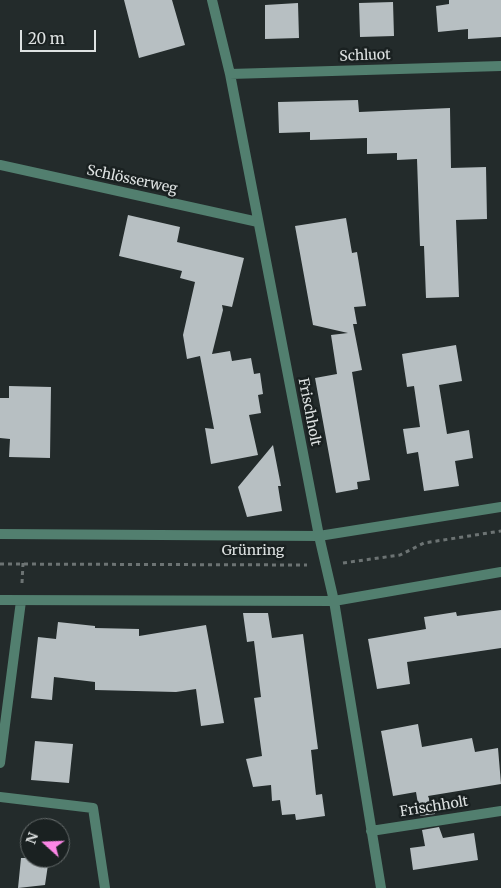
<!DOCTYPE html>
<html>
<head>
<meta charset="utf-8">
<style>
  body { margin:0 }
  #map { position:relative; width:501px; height:888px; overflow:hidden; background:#232b2b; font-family:Merriweather,serif }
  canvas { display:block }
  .north { position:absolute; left:20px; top:818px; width:50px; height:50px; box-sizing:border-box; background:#1a2121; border:1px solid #686e6e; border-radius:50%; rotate:290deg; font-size:14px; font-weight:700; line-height:20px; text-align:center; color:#dee2e2 }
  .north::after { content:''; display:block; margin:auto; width:18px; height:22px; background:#fb86e5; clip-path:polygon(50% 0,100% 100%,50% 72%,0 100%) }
  .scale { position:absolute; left:20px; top:30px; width:76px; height:22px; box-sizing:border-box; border:2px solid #dee2e2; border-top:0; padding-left:6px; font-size:15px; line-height:18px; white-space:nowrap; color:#dee2e2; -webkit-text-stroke:4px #1a2121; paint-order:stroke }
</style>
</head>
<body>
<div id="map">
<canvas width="501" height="888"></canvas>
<div class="north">N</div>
<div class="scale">20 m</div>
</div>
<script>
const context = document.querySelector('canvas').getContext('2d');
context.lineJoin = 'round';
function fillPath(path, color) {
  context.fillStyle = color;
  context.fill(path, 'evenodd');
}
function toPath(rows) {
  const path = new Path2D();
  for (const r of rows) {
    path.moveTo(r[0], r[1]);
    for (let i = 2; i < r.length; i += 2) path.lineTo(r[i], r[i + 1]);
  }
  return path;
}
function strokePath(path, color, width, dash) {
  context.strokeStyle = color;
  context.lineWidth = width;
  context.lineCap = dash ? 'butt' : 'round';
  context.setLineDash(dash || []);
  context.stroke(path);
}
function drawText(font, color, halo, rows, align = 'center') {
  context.font = font + ' Merriweather,serif';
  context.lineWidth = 5;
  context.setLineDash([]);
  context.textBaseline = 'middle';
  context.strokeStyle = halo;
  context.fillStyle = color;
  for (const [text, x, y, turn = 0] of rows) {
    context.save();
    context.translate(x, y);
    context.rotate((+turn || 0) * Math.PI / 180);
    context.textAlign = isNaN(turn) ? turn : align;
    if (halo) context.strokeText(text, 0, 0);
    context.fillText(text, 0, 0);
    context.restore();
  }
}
fillPath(toPath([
  [124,0,172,0,185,45,139,58],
  [449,0,501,0,501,37,468,39,468,29,438,32,436,6,449,4],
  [393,2,394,36,360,37,359,3],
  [298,3,299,38,265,39,265,5],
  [358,100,359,112,450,108,451,168,486,167,487,219,456,220,459,297,426,298,424,246,420,246,417,159,397,160,397,153,367,154,367,138,310,140,310,132,279,133,278,102],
  [128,215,180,227,177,242,244,258,232,307,222,305,223,310,212,354,230,351,232,361,251,358,254,374,260,373,263,394,258,395,261,413,249,415,258,455,211,464,205,428,214,429,200,356,187,359,183,335,195,282,180,278,182,271,119,256],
  [346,218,352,253,357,252,366,306,354,307,357,324,353,324,362,370,352,372,370,480,357,482,358,489,336,493,315,378,337,374,331,335,348,333,313,325,295,226],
  [456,345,462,381,439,385,447,434,469,430,473,458,455,461,459,486,424,491,418,452,407,454,403,429,420,427,414,386,407,387,402,354],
  [9,386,51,387,50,458,9,457,10,439,0,438,0,398,9,398],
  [273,445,281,486,278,486,282,511,247,517,238,487],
  [501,610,501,648,407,662,410,684,377,689,368,639,426,629,424,617,456,612,457,616],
  [243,613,268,613,272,638,303,634,318,749,311,750,316,795,322,794,325,816,296,820,295,814,282,815,280,800,272,801,271,785,253,787,246,759,262,756,254,698,261,697,254,641,247,642],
  [58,622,95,626,95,628,139,629,139,636,206,625,224,723,201,726,196,689,176,692,95,690,95,682,54,677,52,700,31,698,38,637,56,639],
  [418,724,422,747,472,738,475,752,498,748,501,784,428,796,435,814,420,816,416,792,393,796,381,731],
  [35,741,73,744,69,783,31,780],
  [439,827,443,838,474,833,478,860,413,870,410,848,425,846,422,830],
  [21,858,49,858,45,885,18,888]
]), '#b7bfc2');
strokePath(toPath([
  [343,563,400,555,424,543,501,531],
  [0,564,307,565],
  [22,583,23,563]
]), '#6c7373', 3, [4, 4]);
strokePath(toPath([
  [212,0,230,74,319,536,334,601,381,888],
  [230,74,501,66],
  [0,165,258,222],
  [0,534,319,536,501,507],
  [0,600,334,601,501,572],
  [0,763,21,601],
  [0,797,93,808,105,888],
  [371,831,501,811]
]), '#527f6f', 10);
drawText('14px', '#dee2e2', '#1a2121', [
  ["Schluot",365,56,-2],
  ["Schlösserweg",132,180,12],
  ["Frischholt",309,412,79],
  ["Grünring",253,551],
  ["Frischholt",434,807,-9]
]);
</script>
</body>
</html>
